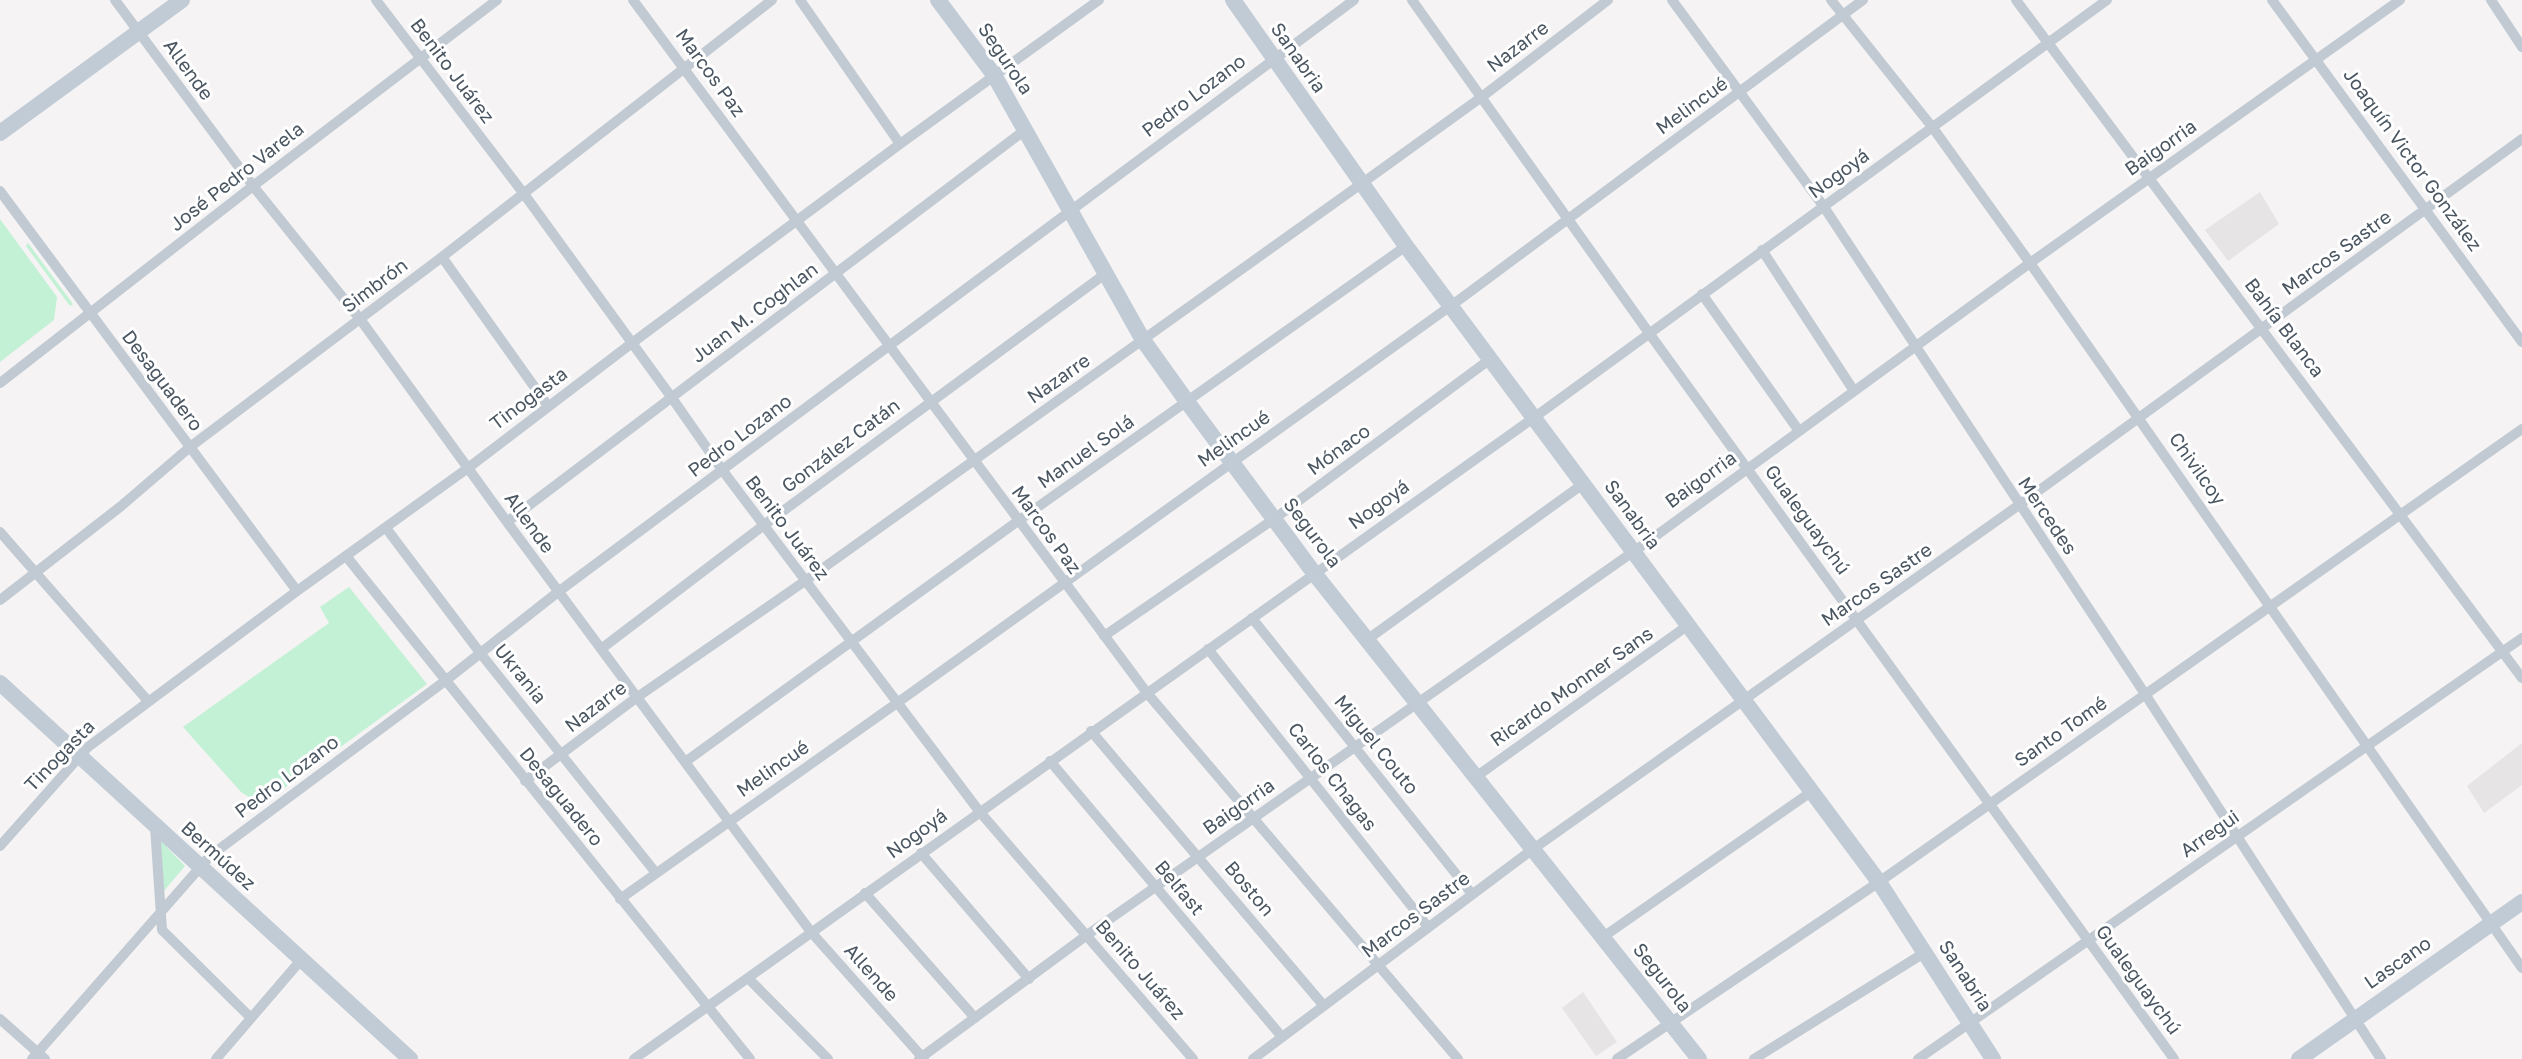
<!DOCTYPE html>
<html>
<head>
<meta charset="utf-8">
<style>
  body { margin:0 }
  canvas { display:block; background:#f5f3f3 }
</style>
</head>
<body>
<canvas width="2522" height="1059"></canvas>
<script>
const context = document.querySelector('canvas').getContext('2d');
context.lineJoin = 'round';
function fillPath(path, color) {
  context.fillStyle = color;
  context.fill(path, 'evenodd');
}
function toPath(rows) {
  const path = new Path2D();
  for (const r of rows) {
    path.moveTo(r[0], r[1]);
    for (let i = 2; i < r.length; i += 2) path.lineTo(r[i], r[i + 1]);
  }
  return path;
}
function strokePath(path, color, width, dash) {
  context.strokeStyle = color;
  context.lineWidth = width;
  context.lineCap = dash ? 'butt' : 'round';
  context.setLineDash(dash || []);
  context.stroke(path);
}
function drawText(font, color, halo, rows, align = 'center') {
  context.font = font + ' "Golos Text",sans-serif';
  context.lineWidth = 6;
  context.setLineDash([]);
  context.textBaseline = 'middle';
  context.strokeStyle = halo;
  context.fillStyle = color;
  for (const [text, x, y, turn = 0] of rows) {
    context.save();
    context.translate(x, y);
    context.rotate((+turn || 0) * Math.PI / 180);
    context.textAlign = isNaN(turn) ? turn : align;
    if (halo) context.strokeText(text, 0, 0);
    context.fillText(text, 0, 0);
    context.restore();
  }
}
fillPath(toPath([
  [2260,192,2279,224,2228,261,2205,230],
  [2522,743,2522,785,2484,813,2467,786],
  [1583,992,1617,1042,1596,1056,1562,1008]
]), '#e6e4e5');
fillPath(toPath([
  [0,219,57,297,54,320,0,362],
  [28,243,73,304,70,306,26,246],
  [349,587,427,684,261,805,241,792,183,727,329,623,320,607],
  [160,840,185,866,158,898]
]), '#c3f1d5');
strokePath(toPath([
  [115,0,253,186,360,319,507,522,811,932,924,1059],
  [376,0,524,194,672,398,723,471,979,811,1193,1059],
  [633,0,1147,693,1458,1059],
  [800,0,900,144],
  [1412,0,1649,333,2174,1059],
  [1672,0,1824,207,2145,694,2381,1059],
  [1831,0,1933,128,2030,263,2522,968],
  [2016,0,2522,678],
  [2272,0,2522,342],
  [2491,0,2522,47],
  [0,191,297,591],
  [1762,250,1854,391],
  [442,257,548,406],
  [1702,294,1799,431],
  [0,383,253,186,497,0],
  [507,522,1025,130],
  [386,528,481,654,656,873],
  [0,532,148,701],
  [346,556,750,1059],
  [0,600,120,507,190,447,442,257,772,0],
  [1252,618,1472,894],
  [1104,636,1274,519,1489,360],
  [1368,639,1583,484],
  [601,649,764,525,1105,274],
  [1208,649,1428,927],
  [1091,731,1324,1006],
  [1050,761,1282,1037],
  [685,762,1018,521,1406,246],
  [1477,776,1687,626],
  [525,781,636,698,805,581,1361,184,1483,96,1608,0],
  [155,827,162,930,251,1018],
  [0,846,88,747,297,591,468,468,632,343,900,144,1099,0],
  [921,853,1029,979],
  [865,893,975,1018],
  [620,899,897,703,1463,297,1863,0],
  [1603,937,1811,792],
  [748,978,828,1059],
  [0,1019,45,1059],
  [32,1059,210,856,445,681,558,592,1354,0],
  [216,1059,301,960],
  [634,1059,1539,414,2107,0],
  [919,1059,1087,935,1650,540,2030,263,2400,0],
  [1253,1059,1529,852,2019,505,2522,139],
  [1617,1059,1879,882,2522,429],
  [1754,1059,1924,953],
  [1918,1059,2522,638]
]), '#c1cad2', 10);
strokePath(toPath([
  [938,0,994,75,1143,340,1188,403,1314,573,1699,1059],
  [1233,0,1406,246,1879,882,1993,1059],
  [0,133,182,0],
  [0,683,410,1059],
  [2299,1059,2522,902]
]), '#c1cbd6', 16);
drawText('19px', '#4a5661', '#fff', [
  ["Nazarre",1518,47,-37],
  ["Sanabria",1298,58,55],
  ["Segurola",1005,59,56],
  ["Allende",188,70,54],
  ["Benito Juárez",452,71,53],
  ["Marcos Paz",710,73,54],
  ["Pedro Lozano",1194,96,-37],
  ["Melincué",1692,106,-36],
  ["Baigorria",2161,148,-35],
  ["Joaquín Victor González",2412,160,54],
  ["Nogoyá",1839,174,-36],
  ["José Pedro Varela",237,177,-38],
  ["Marcos Sastre",2337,253,-36],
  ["Simbrón",375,286,-37],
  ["Juan M. Coghlan",755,313,-37],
  ["Bahía Blanca",2284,328,53],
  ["Nazarre",1059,379,-35],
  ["Desaguadero",162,381,53],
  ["Tinogasta",529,399,-37],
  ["Pedro Lozano",740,436,-37],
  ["Melincué",1234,439,-35],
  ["González Catán",841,446,-37],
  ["Mónaco",1339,450,-36],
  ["Manuel Solá",1086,452,-35],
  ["Chivilcoy",2197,469,55],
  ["Baigorria",1701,480,-36],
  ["Nogoyá",1379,505,-36],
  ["Sanabria",1632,515,54],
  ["Mercedes",2047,516,56],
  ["Gualeguaychú",1807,520,54],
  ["Allende",529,523,54],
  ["Benito Juárez",787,528,53],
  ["Marcos Paz",1046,530,54],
  ["Segurola",1312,533,53],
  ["Marcos Sastre",1877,585,-35],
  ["Ukrania",520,674,51],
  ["Ricardo Monner Sans",1572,687,-35],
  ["Nazarre",596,707,-37],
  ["Santo Tomé",2061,732,-35],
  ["Miguel Couto",1376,745,51],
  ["Tinogasta",60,756,-46],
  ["Melincué",773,769,-35],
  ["Pedro Lozano",287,777,-37],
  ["Carlos Chagas",1332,777,52],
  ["Desaguadero",561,797,51],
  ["Baigorria",1239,807,-35],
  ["Nogoyá",917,834,-36],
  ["Arregui",2210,834,-35],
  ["Bermúdez",218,856,42],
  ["Belfast",1179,888,50],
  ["Boston",1249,889,50],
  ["Marcos Sastre",1416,915,-37],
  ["Lascano",2398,963,-35],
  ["Benito Juárez",1140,970,49],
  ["Allende",871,973,48],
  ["Sanabria",1965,976,57],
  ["Segurola",1662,978,52],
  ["Gualeguaychú",2138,980,54]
]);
</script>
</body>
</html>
